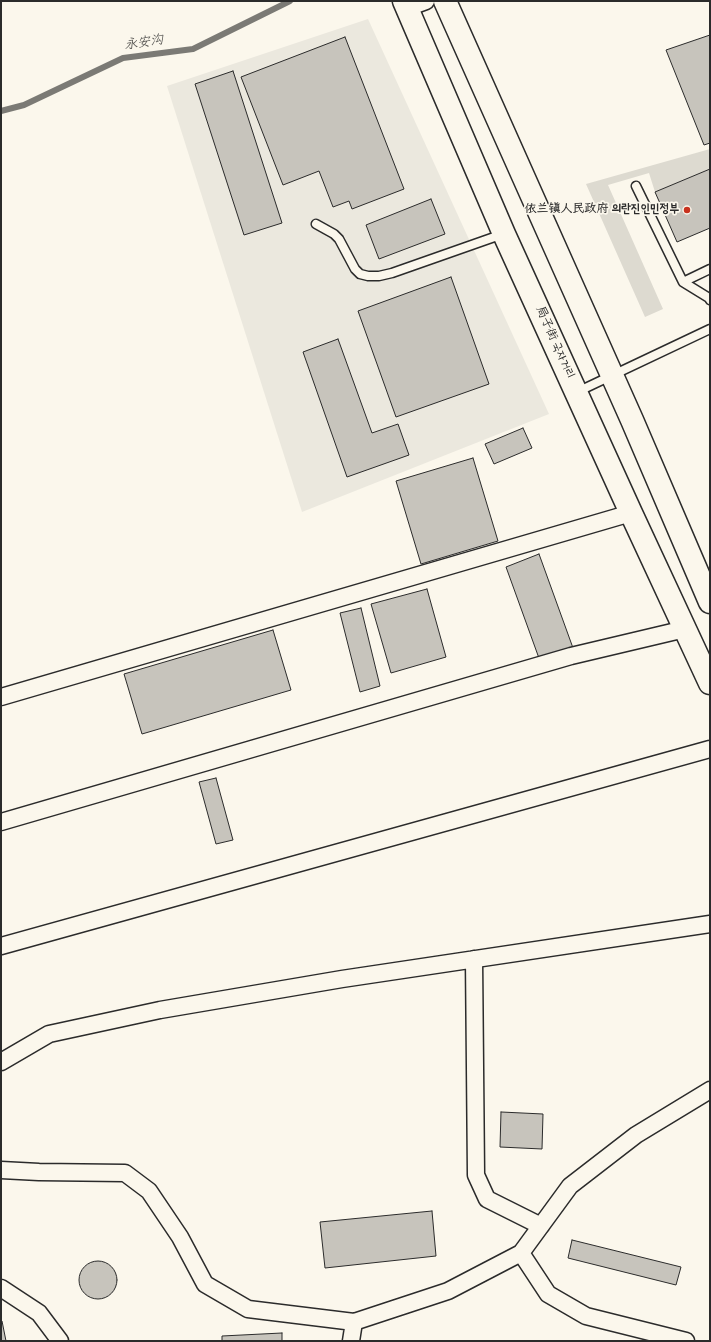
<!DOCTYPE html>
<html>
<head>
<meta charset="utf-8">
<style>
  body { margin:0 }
  #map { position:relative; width:711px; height:1342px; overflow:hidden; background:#fbf7ec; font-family:"Gochi Hand",sans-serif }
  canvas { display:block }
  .frame { position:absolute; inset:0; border:2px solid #2b2b2b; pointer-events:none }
</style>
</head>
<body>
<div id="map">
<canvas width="711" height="1342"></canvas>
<div class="frame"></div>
</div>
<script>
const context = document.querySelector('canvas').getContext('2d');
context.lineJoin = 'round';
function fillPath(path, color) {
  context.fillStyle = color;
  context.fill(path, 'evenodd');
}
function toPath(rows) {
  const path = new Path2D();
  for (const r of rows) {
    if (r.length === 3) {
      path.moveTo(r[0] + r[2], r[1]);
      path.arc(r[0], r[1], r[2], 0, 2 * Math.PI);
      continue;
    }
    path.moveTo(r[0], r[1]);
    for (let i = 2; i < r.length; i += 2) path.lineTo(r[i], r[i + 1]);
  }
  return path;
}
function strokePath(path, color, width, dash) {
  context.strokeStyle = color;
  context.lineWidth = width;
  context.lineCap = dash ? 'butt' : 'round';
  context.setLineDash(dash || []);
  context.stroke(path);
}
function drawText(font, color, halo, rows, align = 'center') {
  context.font = font + ' "Gochi Hand","LXGW WenKai TC","Poor Story",sans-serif';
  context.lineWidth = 3.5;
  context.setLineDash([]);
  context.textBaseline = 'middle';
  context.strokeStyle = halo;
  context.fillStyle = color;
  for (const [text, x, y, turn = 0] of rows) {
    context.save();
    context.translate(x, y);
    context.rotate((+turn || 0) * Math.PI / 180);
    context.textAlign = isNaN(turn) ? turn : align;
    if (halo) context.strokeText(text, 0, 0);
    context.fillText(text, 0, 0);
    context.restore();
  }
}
fillPath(toPath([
  [368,19,549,414,302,512,167,86]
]), '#ebe8de');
fillPath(toPath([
  [710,149,710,169,655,192,649,173,608,185,663,309,645,317,586,184]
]), '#dddad0');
strokePath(toPath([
  [1,111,24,105,123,58,193,49,290,1]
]), '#7b7a75', 6);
const building = toPath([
  [710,35,710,143,704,145,666,50,710,35],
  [345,37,404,189,352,209,349,201,333,207,319,171,283,185,241,77,345,37],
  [233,71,282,223,244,235,195,84,233,71],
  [710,169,710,228,677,242,655,192,710,169],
  [431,199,445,234,379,259,366,225,431,199],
  [451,277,489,384,396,417,358,311,451,277],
  [338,339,372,433,398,424,409,455,347,477,303,352,338,339],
  [523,428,532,448,494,464,485,444,523,428],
  [473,458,498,541,421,564,396,481,473,458],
  [539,554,573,648,540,661,506,567,539,554],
  [427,589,446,657,391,673,371,604,427,589],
  [361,608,380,686,360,692,340,613,361,608],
  [273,630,291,690,142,734,124,674,273,630],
  [216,778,233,840,216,844,199,782,216,778],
  [501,1112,543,1114,542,1149,500,1147,501,1112],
  [432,1211,436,1256,325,1268,320,1222,432,1211],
  [572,1240,681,1267,676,1285,568,1258,572,1240],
  [98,1280,19],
  [1,1321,2,1321,6,1341,1,1341,1,1321],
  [282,1333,282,1341,222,1341,222,1336,282,1333]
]);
fillPath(building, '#c7c4bc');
strokePath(building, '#2b2b2b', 1);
const service = toPath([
  [636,186,683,282,709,298,710,300],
  [316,224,334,234,339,239,355,269,360,274,368,276,379,276,392,273,503,234],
  [683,282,710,269],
  [577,392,710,329]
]);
const minor = toPath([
  [407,8,426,1],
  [1,697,631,513],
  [1,822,571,656,685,629],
  [1,946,710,749],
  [474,959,476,1175,487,1199,541,1226],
  [1,1062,49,1034,160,1010,342,979,710,924],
  [1,1170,39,1172,125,1173,149,1191,180,1237,205,1284,248,1309,354,1322,448,1291,521,1253,570,1186,636,1135,710,1090],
  [521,1253,548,1294,586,1316,686,1341],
  [1,1288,39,1313,60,1341],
  [351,1341,354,1322]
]);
const primary = toPath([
  [404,1,504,234,631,513,710,683],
  [445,1,632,420,710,602]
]);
strokePath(service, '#2b2b2b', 11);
strokePath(minor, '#2b2b2b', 19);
strokePath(primary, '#2b2b2b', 25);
strokePath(service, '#fbf7ec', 8);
strokePath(minor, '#fbf7ec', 16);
strokePath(primary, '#fbf7ec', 22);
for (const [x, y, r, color] of [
  [687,210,4,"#c8321e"]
]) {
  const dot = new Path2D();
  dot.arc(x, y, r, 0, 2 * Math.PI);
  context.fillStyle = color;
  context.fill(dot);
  strokePath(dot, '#fbf7ec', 1.5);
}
drawText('bold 12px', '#2b2b2b', '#fbf7ec', [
  ["依兰镇人民政府 의란진인민정부",679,210]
], 'right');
drawText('12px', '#2b2b2b', '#fbf7ec', [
  ["局子街 국자거리",554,343,66]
]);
drawText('italic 13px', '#5a5956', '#fbf7ec', [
  ["永安沟",144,44,-8]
]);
</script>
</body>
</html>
